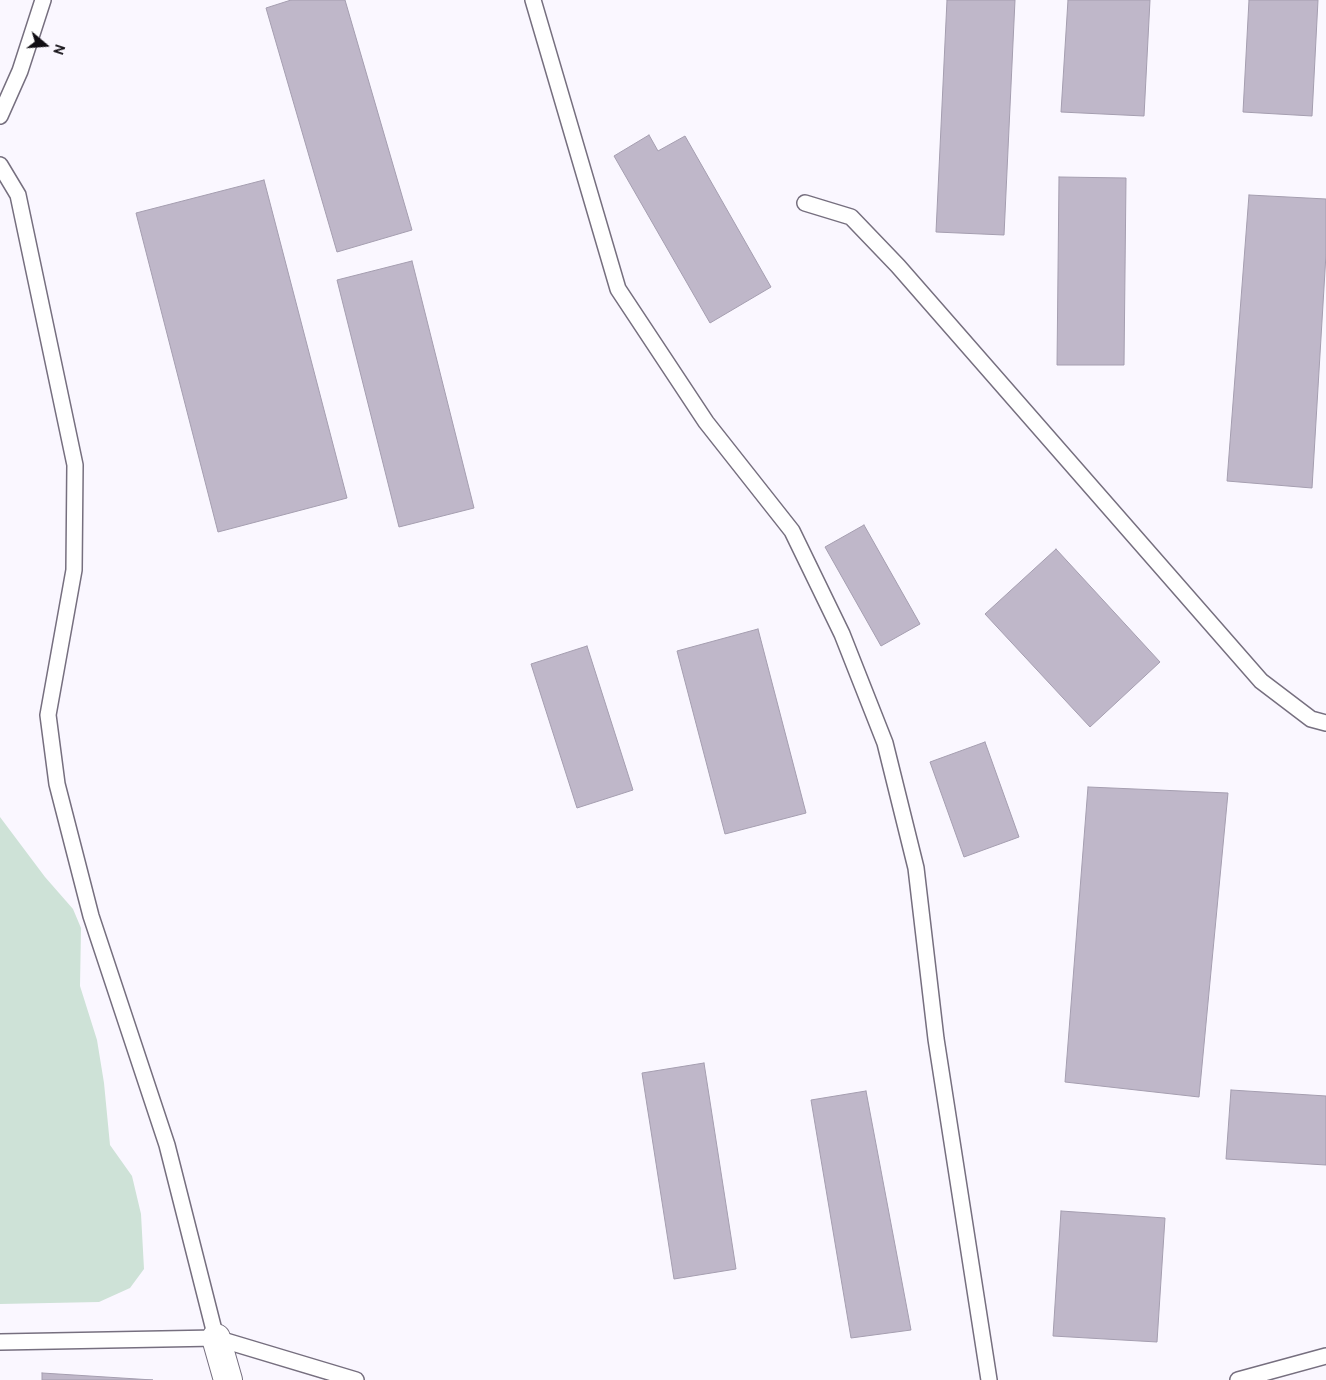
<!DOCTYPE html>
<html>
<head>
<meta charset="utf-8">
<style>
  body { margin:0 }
  #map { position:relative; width:1326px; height:1380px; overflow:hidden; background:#faf7ff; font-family:Cabin,sans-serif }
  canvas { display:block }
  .north { position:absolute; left:20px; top:20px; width:50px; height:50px; -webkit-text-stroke:4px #faf7ff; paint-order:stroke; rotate:108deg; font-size:14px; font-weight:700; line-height:20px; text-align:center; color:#100d13 }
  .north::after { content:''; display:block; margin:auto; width:18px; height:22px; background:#100d13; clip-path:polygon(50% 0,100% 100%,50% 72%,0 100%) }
</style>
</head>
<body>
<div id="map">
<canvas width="1326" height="1380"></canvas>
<div class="north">N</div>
</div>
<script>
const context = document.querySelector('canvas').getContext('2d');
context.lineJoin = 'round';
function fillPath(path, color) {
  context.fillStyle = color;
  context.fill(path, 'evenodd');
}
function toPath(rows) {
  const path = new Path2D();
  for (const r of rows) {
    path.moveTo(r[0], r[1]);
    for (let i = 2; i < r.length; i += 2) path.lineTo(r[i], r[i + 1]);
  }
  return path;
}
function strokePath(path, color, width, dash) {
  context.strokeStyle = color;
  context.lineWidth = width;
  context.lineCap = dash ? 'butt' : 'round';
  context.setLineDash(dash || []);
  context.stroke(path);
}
fillPath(toPath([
  [0,817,45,877,73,909,81,928,80,986,97,1040,104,1083,110,1145,132,1176,141,1214,144,1269,130,1288,99,1302,0,1304]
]), '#cee2d7');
const building = toPath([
  [291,0,345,0,412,230,337,252,266,8,291,0],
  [947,0,1015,0,1004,235,936,232,947,0],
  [1068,0,1150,0,1144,116,1061,112,1068,0],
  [1249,0,1318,0,1312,116,1243,112,1249,0],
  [649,135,658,151,685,136,771,287,710,323,614,156,649,135],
  [1059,177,1126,178,1124,365,1057,365,1059,177],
  [264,180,347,498,218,532,136,213,264,180],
  [1249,195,1326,199,1326,254,1312,488,1227,481,1249,195],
  [412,261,474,508,399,527,337,280,412,261],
  [864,525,920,624,881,646,825,547,864,525],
  [1056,549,1160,662,1090,727,985,614,1056,549],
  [758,629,806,813,725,834,677,651,758,629],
  [587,646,633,790,577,808,531,664,587,646],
  [985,742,1019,837,964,857,930,762,985,742],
  [1088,787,1228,793,1199,1097,1065,1082,1088,787],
  [704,1063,736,1269,674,1279,642,1073,704,1063],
  [1231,1090,1326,1096,1326,1165,1226,1159,1231,1090],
  [866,1091,911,1330,851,1338,811,1100,866,1091],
  [1061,1211,1165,1218,1157,1342,1053,1336,1061,1211],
  [42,1373,153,1380,42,1380,42,1373]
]);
fillPath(building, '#bfb7c9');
strokePath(building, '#a59eb0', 1);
const service = toPath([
  [533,0,618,289,706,422,792,531,842,634,885,743,916,868,936,1039,989,1380],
  [0,116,20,71,43,0],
  [0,165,18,195,75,465,74,570,48,715,57,784,91,916,167,1145,216,1338],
  [805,203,851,217,898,266,1261,681,1311,719,1326,723],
  [0,1342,216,1338,356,1380],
  [1238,1380,1326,1356]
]);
const minor = toPath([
  [216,1338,228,1380]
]);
strokePath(service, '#766f7f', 18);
strokePath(minor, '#766f7f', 30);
strokePath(service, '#fff', 15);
strokePath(minor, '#fff', 28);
</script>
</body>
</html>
